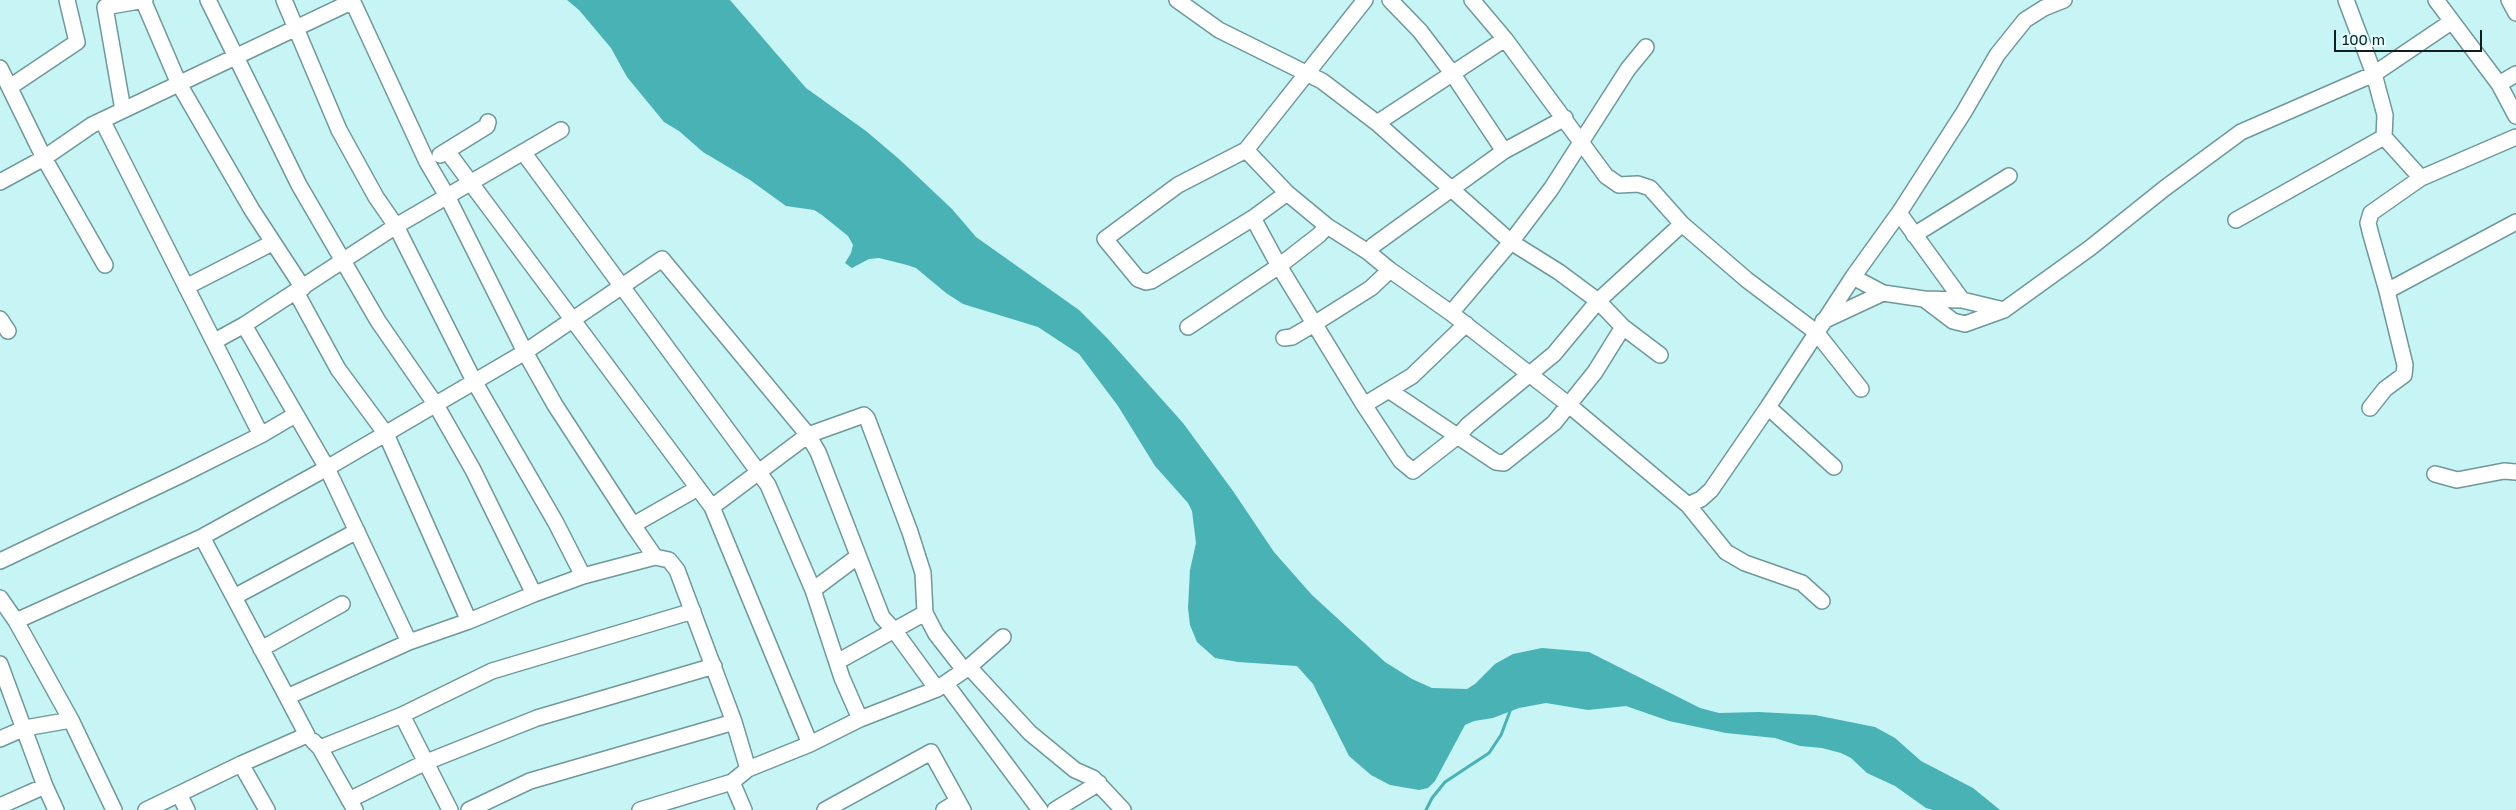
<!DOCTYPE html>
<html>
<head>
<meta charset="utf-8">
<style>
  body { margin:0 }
  #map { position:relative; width:2516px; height:810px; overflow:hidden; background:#c7f4f5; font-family:"Golos Text",sans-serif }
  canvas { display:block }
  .scale { position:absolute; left:2334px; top:30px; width:148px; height:22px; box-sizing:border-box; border:2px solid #0e1f20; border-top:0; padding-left:6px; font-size:15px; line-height:18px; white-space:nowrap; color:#0e1f20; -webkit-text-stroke:4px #e3fefe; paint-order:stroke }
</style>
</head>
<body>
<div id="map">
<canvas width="2516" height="810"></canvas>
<div class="scale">100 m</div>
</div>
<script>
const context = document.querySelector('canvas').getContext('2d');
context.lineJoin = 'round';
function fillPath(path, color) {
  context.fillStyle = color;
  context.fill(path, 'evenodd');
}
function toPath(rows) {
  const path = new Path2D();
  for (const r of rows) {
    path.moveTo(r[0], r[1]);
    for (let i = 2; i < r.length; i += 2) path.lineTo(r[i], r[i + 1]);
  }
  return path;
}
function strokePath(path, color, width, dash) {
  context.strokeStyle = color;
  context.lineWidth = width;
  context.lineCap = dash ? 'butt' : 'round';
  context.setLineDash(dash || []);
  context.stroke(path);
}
fillPath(toPath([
  [567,0,730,0,806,88,866,131,899,159,952,209,976,237,1079,310,1108,339,1183,423,1233,491,1274,552,1312,595,1385,662,1412,679,1432,688,1467,689,1475,684,1495,664,1513,654,1542,648,1589,652,1700,708,1719,713,1759,712,1815,715,1875,727,1895,738,1921,761,1973,788,2000,810,1933,810,1926,808,1895,786,1867,773,1851,758,1841,753,1822,748,1800,746,1775,738,1726,733,1669,721,1626,706,1588,710,1546,703,1519,708,1493,718,1474,721,1465,725,1435,781,1428,788,1419,790,1390,785,1371,775,1349,756,1313,684,1297,666,1238,662,1215,658,1197,642,1190,625,1188,608,1190,570,1196,543,1192,511,1188,503,1155,466,1118,406,1079,354,1038,327,963,304,946,293,916,268,907,265,879,258,869,259,852,268,845,263,851,253,853,245,848,236,822,215,814,210,786,206,750,180,703,152,679,131,664,122,627,77,611,48,579,10]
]), '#48b2b4');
strokePath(toPath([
  [1426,810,1432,798,1445,782,1489,753,1501,735,1512,706]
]), '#48b2b4', 3);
const minor = toPath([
  [143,0,179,84,252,210,303,288],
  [208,0,299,185,378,321,436,405,473,470,534,594],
  [284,0,339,130,376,197,396,226,474,381,556,523,583,576],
  [352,0,427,162,447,196,525,352,555,405,633,525,698,488],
  [1177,0,1219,30,1322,81,1377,123,1511,242,1559,272,1598,301,1623,327,1660,355],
  [1390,0,1420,31,1452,73,1504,151],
  [1472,0,1505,39,1606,176,1619,185,1638,184,1650,188,1682,224,1747,280,1816,332,1861,389],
  [2346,0,2374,74,2385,115,2384,137,2421,178,2371,213,2368,223,2371,235,2387,291],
  [2436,0,2499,84,2516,116],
  [2509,0,2516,13],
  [0,68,44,158,105,265],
  [2499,84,2516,74],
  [10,87,77,42,67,0],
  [123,110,105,7,145,0],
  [102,120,261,435],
  [1377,123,1505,39],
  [1246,150,1287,193,1327,226,1368,252,1390,270,1451,313,1569,405,1688,505,1726,552,1745,563,1802,583,1822,601],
  [447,151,712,507,810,744],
  [523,152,768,485,813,590,842,678,860,719],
  [440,155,487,126,488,122],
  [2421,178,2516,137],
  [0,182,44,158,92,125,353,1],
  [1287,193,1253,218,1151,281,1146,282,1138,279,1105,239,1178,185,1246,150,1365,0],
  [1899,213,1962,300],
  [1253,218,1279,266,1364,405,1401,461,1413,471,1459,435,1468,425,1554,354,1598,301,1682,224],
  [2236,220,2384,137],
  [1914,235,2009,176],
  [1368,252,1374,245,1504,151,1565,118],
  [1853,277,1883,293],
  [186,287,272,243],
  [296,292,338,369,386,434,469,621,534,594,583,576,655,557,633,525],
  [1924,299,1962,300,2004,310],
  [1451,313,1511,242,1551,189,1628,69,1646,47],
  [0,319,8,331],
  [1823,321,1883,293,1924,299,1953,321,1965,324,2004,310,2090,248,2165,188,2241,132,2374,74,2451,22],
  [244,325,327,468,409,642],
  [1188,327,1279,266,1319,235,1327,226],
  [1284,338,1292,337,1314,324,1371,288,1390,270],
  [215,341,244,325,396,226,561,130],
  [1390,391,1496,462,1504,463,1554,423,1595,372,1623,327],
  [1364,405,1412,376,1466,324],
  [1768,407,1834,467],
  [2370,408,2385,389,2404,375,2405,365,2387,291,2516,222],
  [2435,474,2457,480,2504,471,2516,472],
  [1688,505,1701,499,1711,490,1768,407,1853,277,1899,213,1964,112,1997,55,2025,20,2044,8,2064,0],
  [712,507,808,435,864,415,867,418,910,532,923,573,925,613,936,634,964,670],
  [202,537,287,697,409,642,469,621],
  [655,557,669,560,677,570,734,722,748,769],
  [0,561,181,475,261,435,295,415],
  [813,590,857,557],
  [234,597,357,531],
  [0,598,16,621,71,720,114,810],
  [16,621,202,537,327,468,525,352,662,259,808,435,818,452,882,617,894,630,937,689],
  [261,649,342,604],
  [837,662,925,613],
  [0,664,45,786,56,810],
  [969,667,1030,733,1075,770,1093,778,1123,810],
  [946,684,1040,810],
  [402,715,450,810],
  [0,739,25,728,71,720],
  [313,741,320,748,355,810],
  [320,748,402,715,492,671,693,611],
  [241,764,307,735,287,697],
  [732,782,744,810],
  [179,794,187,810],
  [349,800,424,763,537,718,714,666],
  [0,806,45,786],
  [146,810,241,764,267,810],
  [469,810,530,781,734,722],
  [640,810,732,782,748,769,810,744,860,719,937,689,969,667,1003,637],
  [825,810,931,752,963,810],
  [944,810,957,802],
  [1055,810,1099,783]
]);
strokePath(minor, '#6e9899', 18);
strokePath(minor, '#fff', 15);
</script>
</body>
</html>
